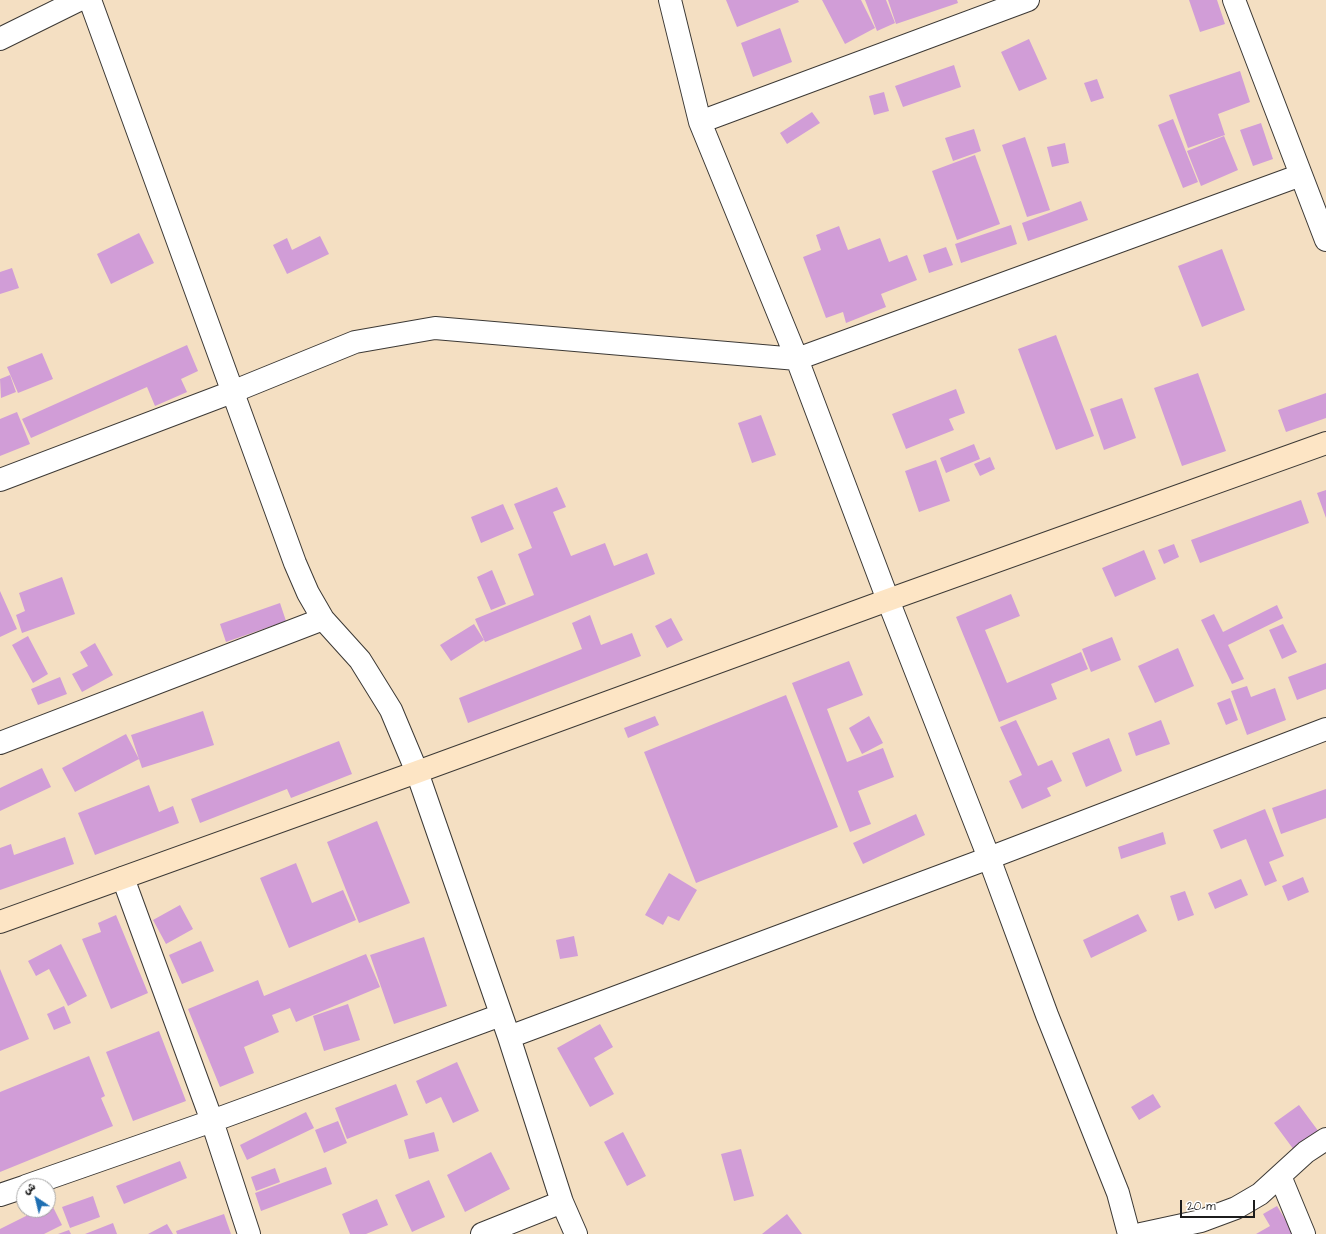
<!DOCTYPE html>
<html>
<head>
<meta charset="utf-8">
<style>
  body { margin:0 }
  #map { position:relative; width:1326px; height:1234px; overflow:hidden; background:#f4dfc2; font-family:"Architects Daughter","Playpen Sans Arabic",sans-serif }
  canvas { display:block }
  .north { position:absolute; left:16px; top:1178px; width:40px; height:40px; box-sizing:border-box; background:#fff; border:1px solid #a4a4a4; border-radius:50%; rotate:325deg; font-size:11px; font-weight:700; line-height:16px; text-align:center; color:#1c1c1c }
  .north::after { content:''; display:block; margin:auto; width:14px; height:18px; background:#1f6fb2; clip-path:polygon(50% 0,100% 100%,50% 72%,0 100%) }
  .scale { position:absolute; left:1180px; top:1200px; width:75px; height:18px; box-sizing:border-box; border:2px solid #1c1c1c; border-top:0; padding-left:5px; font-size:12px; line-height:14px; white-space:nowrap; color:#1c1c1c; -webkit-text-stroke:3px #fff; paint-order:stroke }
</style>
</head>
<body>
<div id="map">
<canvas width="1326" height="1234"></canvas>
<div class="north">ش</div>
<div class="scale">20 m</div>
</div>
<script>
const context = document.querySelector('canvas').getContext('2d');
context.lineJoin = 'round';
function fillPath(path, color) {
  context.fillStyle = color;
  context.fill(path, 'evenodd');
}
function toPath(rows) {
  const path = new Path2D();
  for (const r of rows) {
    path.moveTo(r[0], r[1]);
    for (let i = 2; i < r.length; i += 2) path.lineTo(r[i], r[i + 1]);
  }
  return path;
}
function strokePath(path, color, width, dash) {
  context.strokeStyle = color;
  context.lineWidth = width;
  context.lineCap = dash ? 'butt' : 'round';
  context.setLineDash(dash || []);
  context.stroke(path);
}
fillPath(toPath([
  [726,0,798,0,799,2,737,27],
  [822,0,861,0,875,28,845,44],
  [865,0,886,0,895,23,877,31],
  [888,0,957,0,958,3,896,24],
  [1189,0,1217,0,1225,24,1200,32],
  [780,28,792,62,753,77,741,43],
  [1029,39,1047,79,1019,91,1001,52],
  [954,65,961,87,903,107,895,86],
  [1240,71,1250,102,1218,114,1225,135,1188,148,1169,95],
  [1097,79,1104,98,1091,102,1084,83],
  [884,92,889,111,874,115,869,96],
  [812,112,820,123,787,144,780,133],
  [1173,119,1198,182,1183,188,1158,125],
  [1261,123,1273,159,1253,166,1240,130],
  [974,129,981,151,953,161,945,138],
  [1224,136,1238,170,1201,186,1187,151],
  [1025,137,1050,210,1027,217,1002,145],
  [1065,143,1069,163,1052,167,1047,147],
  [975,155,1000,224,957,240,932,171],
  [1081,201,1088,220,1028,241,1022,223],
  [1011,225,1017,244,961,263,955,244],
  [839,226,848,250,880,238,889,262,907,255,917,280,881,294,886,307,846,323,843,312,826,318,803,257,821,250,816,235],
  [139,233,154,263,111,284,97,254],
  [320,236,329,254,287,274,273,245,287,238,292,250],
  [946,247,953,265,929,273,923,255],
  [1222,249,1245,310,1202,327,1178,266],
  [12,268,19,288,0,294,0,272],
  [1056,335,1094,436,1056,450,1018,349],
  [187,345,198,371,181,379,187,392,155,406,147,387,31,438,22,419],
  [42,353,53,379,18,393,7,367],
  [1198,373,1226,451,1182,466,1154,388],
  [10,375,16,392,1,398,0,379],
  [956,389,965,413,949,419,954,430,906,449,892,414],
  [1326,393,1326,418,1286,432,1278,410],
  [1122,398,1136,438,1104,450,1090,409],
  [17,412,30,444,0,456,0,419],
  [761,415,776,455,752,463,738,423],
  [974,444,980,459,946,473,940,458],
  [990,457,995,469,980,476,974,464],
  [936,460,950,501,919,512,905,471],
  [557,487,566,507,553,512,571,556,605,543,614,566,647,553,655,574,485,642,475,619,534,595,518,554,532,548,514,504],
  [1326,490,1326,518,1317,493],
  [1301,500,1309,523,1200,563,1191,540],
  [503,504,514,529,481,543,471,517],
  [1174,544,1179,557,1164,564,1158,550],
  [1144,550,1156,579,1115,597,1102,568],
  [492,570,506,604,491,610,477,577],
  [62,577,75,614,22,633,16,615,25,611,19,593],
  [0,591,17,629,0,637],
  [1011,594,1020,616,985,630,1007,683,1081,652,1088,669,1051,684,1057,699,999,722,956,617],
  [280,603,286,621,226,642,220,624],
  [1277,605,1283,618,1228,645,1244,679,1232,684,1201,620,1214,614,1223,632],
  [590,615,601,645,632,633,641,656,468,723,459,698,582,649,572,623],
  [671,618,683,640,667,648,655,626],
  [474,624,484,640,451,661,440,645],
  [1283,624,1297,652,1282,659,1269,630],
  [28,636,48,674,33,683,12,645],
  [1112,637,1121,660,1091,672,1082,649],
  [95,643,113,675,82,692,72,674,88,666,80,652],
  [1178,648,1194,686,1155,703,1138,666],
  [849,661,863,695,827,709,847,762,883,748,894,777,858,791,871,824,850,832,792,683],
  [1326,663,1326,689,1297,700,1288,677],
  [60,677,67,694,38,705,31,689],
  [1247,686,1251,697,1275,688,1286,720,1247,735,1231,691],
  [786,695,838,827,696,883,644,752],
  [1230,698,1238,720,1226,725,1217,703],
  [203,711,214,745,142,768,131,735],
  [655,716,659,725,628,738,624,728],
  [869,716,883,743,862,754,849,728],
  [1016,720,1038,766,1052,760,1062,781,1047,788,1051,796,1022,809,1009,781,1022,775,1000,727],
  [1161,720,1170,744,1136,756,1128,733],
  [126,734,139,759,75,792,62,768],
  [1109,738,1122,771,1086,787,1072,753],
  [339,741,352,774,291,798,287,789,200,823,191,799],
  [42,768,51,787,0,811,0,788],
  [149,785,159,812,173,806,179,823,95,855,78,813],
  [1326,789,1326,818,1281,834,1272,808],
  [1265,809,1284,856,1269,862,1277,881,1265,886,1246,839,1221,849,1213,830],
  [916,814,925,835,863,864,853,843],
  [377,821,410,903,359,923,327,842],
  [1163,832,1166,844,1121,859,1118,847],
  [65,837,74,864,0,890,0,848,11,844,14,855],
  [296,863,312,903,343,890,356,920,289,948,260,878],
  [669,873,697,890,679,921,668,916,663,925,645,915],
  [1303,877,1309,892,1288,901,1282,886],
  [1241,879,1248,895,1215,909,1208,893],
  [1185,891,1194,915,1178,921,1170,896],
  [180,905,193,929,166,944,153,920],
  [1138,914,1147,931,1091,958,1083,940],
  [116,915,148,993,111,1009,82,939,101,932,98,923],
  [574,936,578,956,560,959,556,940],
  [424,937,447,1006,394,1024,370,955],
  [201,941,214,971,182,984,169,955],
  [61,944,87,996,68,1006,49,969,36,976,28,961],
  [366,954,380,987,296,1022,290,1008,272,1015,279,1032,244,1047,254,1073,220,1087,188,1009,258,980,264,996],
  [0,969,29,1039,0,1051],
  [348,1004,360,1040,324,1051,313,1016],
  [64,1006,71,1023,54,1030,47,1014],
  [600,1024,613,1047,594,1058,614,1094,590,1107,557,1048],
  [159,1031,186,1101,133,1121,106,1052],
  [89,1056,105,1096,101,1098,113,1126,0,1172,0,1092],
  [457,1062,479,1111,453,1123,441,1097,426,1104,416,1081],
  [396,1084,408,1115,347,1139,335,1108],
  [1153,1094,1161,1107,1139,1120,1131,1107],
  [1299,1105,1319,1132,1294,1150,1274,1123],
  [306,1112,314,1128,247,1160,240,1145],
  [338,1121,347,1143,324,1153,315,1130],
  [434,1132,439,1151,409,1159,404,1140],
  [623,1132,646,1176,627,1186,604,1142],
  [741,1149,754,1196,734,1201,721,1154],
  [491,1152,510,1189,465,1212,447,1175],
  [180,1161,187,1178,124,1204,116,1186],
  [326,1167,332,1184,261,1211,255,1193],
  [275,1168,280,1182,256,1191,251,1177],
  [429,1180,445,1217,412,1232,395,1195],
  [93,1196,100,1217,70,1228,62,1207],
  [377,1199,388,1225,366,1234,350,1234,342,1214],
  [51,1203,62,1225,44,1234,0,1234,0,1229,38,1210,48,1210,48,1205],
  [1277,1206,1294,1234,1256,1234,1270,1226,1263,1214],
  [224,1214,231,1234,177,1234,176,1231],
  [787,1214,802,1234,762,1234],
  [113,1223,117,1234,85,1234],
  [167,1224,173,1234,148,1234],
  [69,1230,71,1234,58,1234]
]), '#d19dd7');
const street = toPath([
  [90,0,295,563,308,593,323,619,360,660,391,710,417,772,509,1037,562,1202,576,1234],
  [670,0,700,122,797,359,888,600,989,858,1047,1015,1118,1193,1129,1234],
  [1234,0,1326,240],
  [0,39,79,0],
  [700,122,1028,0],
  [0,480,232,392,355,342,435,328,797,359,1301,175],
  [0,743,323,619],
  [123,878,212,1121,249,1234],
  [509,1037,989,858,1326,729],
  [1280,1176,1304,1234],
  [26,1186,212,1121,501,1015],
  [0,1195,24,1187],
  [482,1234,562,1202],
  [1141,1234,1201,1221,1236,1208,1260,1194,1306,1152,1326,1139]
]);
const secondary = toPath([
  [0,922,417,772,888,600,1326,443]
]);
strokePath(street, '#3c3935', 24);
strokePath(secondary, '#3c3935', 24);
strokePath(street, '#fff', 22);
strokePath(secondary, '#fde5c5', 22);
</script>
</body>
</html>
